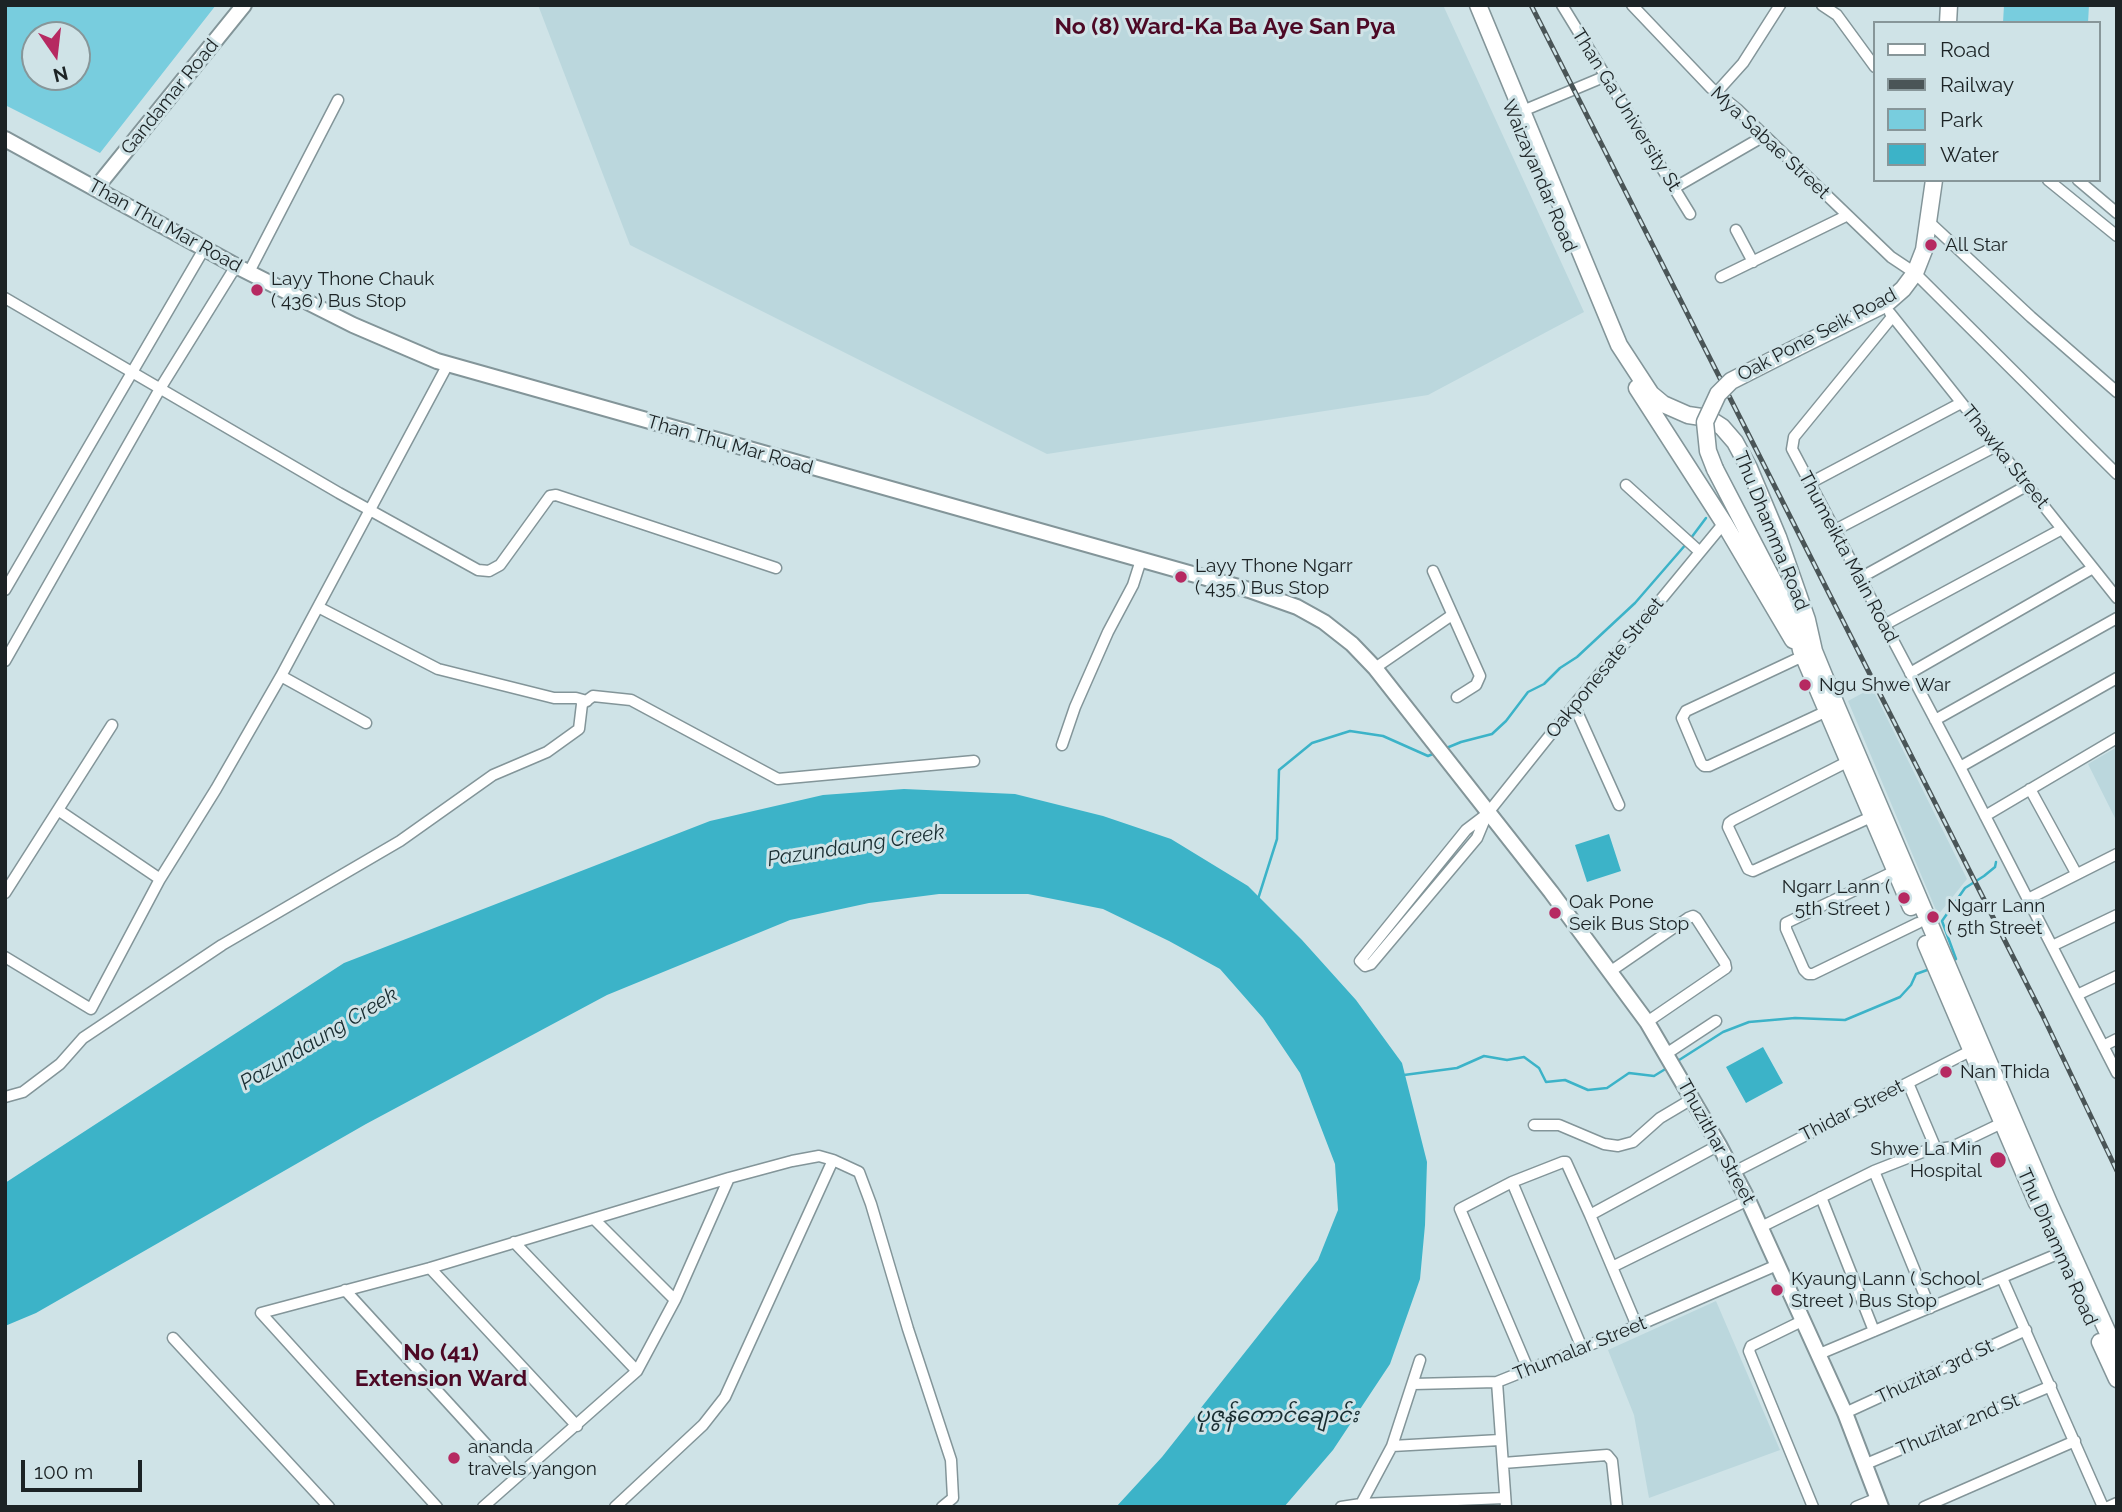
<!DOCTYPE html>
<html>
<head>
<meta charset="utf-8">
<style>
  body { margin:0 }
  #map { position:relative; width:2122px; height:1512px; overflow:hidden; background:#cfe3e7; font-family:Raleway,sans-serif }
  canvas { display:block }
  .frame { position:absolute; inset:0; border:7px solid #1c2325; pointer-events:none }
  .legend { position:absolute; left:1873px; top:21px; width:228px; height:161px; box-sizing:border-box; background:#cfe3e7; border:2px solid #879699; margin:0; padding:9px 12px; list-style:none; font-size:21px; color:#1c2325 }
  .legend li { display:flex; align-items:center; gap:14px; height:35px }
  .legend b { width:35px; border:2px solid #879699 }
  .north { position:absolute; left:21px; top:21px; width:70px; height:70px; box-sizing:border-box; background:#cfe3e7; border:2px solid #879699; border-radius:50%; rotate:166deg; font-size:19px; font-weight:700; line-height:28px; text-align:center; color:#1c2325 }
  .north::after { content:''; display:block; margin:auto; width:24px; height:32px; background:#b62961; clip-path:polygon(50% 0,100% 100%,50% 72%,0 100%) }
  .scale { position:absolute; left:21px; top:1460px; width:121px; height:32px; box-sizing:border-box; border:4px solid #1c2325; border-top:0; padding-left:9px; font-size:21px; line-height:24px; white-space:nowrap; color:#1c2325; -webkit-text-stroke:5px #cfe3e7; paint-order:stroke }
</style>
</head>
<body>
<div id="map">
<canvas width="2122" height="1512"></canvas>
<div class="frame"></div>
<ul class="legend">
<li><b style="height:9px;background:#fff"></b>Road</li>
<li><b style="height:9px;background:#4a5557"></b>Railway</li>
<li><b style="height:19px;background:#78cdde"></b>Park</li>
<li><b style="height:19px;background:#3cb3c8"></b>Water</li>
</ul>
<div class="north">N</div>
<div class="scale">100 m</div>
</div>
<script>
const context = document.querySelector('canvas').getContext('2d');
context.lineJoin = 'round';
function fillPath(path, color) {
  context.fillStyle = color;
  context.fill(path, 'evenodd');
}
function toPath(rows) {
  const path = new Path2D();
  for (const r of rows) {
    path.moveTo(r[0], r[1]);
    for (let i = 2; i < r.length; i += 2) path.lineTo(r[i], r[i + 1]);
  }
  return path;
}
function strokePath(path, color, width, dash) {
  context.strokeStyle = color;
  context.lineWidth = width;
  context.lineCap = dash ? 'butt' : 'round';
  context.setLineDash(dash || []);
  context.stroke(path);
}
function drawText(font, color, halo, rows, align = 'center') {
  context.font = font + ' Raleway,"Noto Sans Myanmar",sans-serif';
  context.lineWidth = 6;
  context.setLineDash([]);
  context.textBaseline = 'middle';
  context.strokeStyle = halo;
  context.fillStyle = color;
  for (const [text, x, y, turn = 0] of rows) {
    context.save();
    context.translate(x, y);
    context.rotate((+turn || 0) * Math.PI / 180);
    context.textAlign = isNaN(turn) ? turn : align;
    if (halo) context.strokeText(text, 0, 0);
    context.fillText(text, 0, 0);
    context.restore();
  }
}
fillPath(toPath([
  [538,5,1443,5,1584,312,1428,395,1047,454,630,245],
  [1872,688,1967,879,1938,915,1848,701],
  [2117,747,2117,822,2088,764],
  [1716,1301,1780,1450,1649,1498,1634,1415,1608,1350]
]), '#bbd7dd');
fillPath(toPath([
  [5,5,216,5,100,153,5,105],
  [35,35,77,35,77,77,35,77],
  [2004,5,2089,5,2088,23,2003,23]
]), '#78cdde');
fillPath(toPath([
  [904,789,1015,794,1103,816,1171,839,1248,886,1302,940,1356,1000,1402,1063,1427,1162,1425,1225,1420,1279,1390,1364,1333,1450,1284,1507,1116,1507,1162,1457,1318,1260,1338,1210,1335,1164,1300,1073,1263,1018,1220,969,1169,941,1103,909,1028,894,939,894,869,903,790,920,607,995,366,1124,36,1313,5,1326,5,1183,344,963,710,821,823,795],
  [1609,834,1621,871,1587,882,1575,845],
  [1763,1047,1783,1083,1746,1103,1726,1067]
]), '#3cb3c8');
strokePath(toPath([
  [1691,538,1706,518],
  [1444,749,1461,742,1492,734,1506,721,1528,692,1544,684,1560,668,1577,657,1635,603,1687,543],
  [1258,899,1277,839,1279,770,1312,743,1350,731,1383,736,1428,756,1435,753],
  [1953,960,1956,959,1942,921,1965,888,1984,876,1995,867,1996,862],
  [1676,1062,1723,1032,1749,1022,1795,1018,1845,1020,1900,997,1911,985,1916,974,1930,969],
  [1404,1075,1457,1068,1484,1056,1507,1060,1524,1057,1539,1068,1546,1082,1565,1080,1588,1090,1607,1088,1629,1073,1654,1076,1667,1068]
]), '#3cb3c8', 2.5);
const street = toPath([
  [1562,5,1690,214],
  [1632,5,1711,88,1737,109,1891,257,1915,273,2117,474],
  [1822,5,1837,15,1875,67],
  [1716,93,1743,63,1780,5],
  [1513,115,1606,76],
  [2048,180,2117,236],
  [2078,180,2117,213],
  [1674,188,1764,136],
  [1929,222,2031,317,2117,392],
  [1736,230,1753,262],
  [249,272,338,100],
  [1721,277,1846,216],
  [5,298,339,493,478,570,489,571,500,565,550,496,556,495,776,568],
  [1890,313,2117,598],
  [1892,317,1794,437,1792,449,1960,767,2117,1073],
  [1810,483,1961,403],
  [1626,485,1700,552],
  [1835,530,1996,446],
  [1433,571,1480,676,1476,685,1457,697],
  [1860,578,2028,485],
  [5,590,204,249],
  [318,607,438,669,554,698,576,698,587,701],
  [1884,625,2062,529],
  [1803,656,1686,711,1682,718,1701,763,1704,766,1709,766,1827,711],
  [5,661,161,387,236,266],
  [1375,668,1452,615],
  [1910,673,2093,568],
  [281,676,366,723],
  [1574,705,1619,805],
  [1935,720,2117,618],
  [1062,745,1075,707,1108,632,1133,585,1141,560],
  [1847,762,1733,820,1729,823,1728,827,1748,869,1753,871,1871,817],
  [1960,767,2117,678],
  [2030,789,2076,873],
  [58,810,160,879],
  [1487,814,1466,830,1360,961,1365,966,1371,964,1477,838,1487,814,1574,705,1724,523],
  [1985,816,2117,738],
  [1895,871,1786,923,1786,929,1804,970,1808,974,1813,974,1918,923],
  [5,893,112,725],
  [2028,899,2117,854],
  [2052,946,2117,915],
  [5,957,91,1009,160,879,216,789,281,676,448,364],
  [1611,971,1688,918,1693,916,1696,918,1725,963,1726,968,1647,1022],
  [2077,995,2117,976],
  [2103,1046,2117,1039],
  [1666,1054,1716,1021],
  [1908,1083,1936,1149],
  [5,1097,23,1092,60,1064,83,1038,222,945,400,841,493,775,547,752,579,729,582,704,593,696,631,700,778,779,974,761],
  [1534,1125,1559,1125,1604,1144,1618,1146,1633,1142,1660,1118,1692,1099],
  [1874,1171,1930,1308],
  [1734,1172,1976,1048],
  [1512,1182,1582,1348],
  [1821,1197,1874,1331],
  [1590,1215,1719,1145],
  [594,1219,675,1300],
  [1761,1227,1874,1171,1925,1151,1952,1147,2002,1123],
  [514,1242,637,1371],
  [1612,1267,1748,1200],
  [430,1268,577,1426],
  [2002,1278,2103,1507],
  [345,1290,516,1477],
  [1802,1321,1751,1346,1749,1351,1813,1507],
  [173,1338,329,1507],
  [1817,1355,2060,1253],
  [1528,1369,1460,1209,1512,1182,1563,1162,1566,1162,1590,1215,1637,1326],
  [1413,1384,1497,1382],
  [1845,1413,2026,1330],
  [1392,1446,1500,1440],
  [1503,1463,1607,1455,1612,1461,1617,1507],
  [1866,1464,2051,1386],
  [1361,1504,1392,1446,1420,1360],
  [437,1507,261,1313,430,1268,729,1178,792,1161,819,1156,833,1160,859,1172,871,1204,908,1329,951,1460,953,1498,942,1507],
  [483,1507,637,1371,675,1300,729,1178],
  [615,1507,703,1425,725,1397,833,1160],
  [1341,1507,1361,1504,1505,1498],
  [1506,1507,1497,1382,1637,1326,1777,1265],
  [1856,1507,1878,1498],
  [1924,1507,2075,1441],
  [2108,1507,2117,1503]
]);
const secondary = toPath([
  [5,139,236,266,353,325,437,361,1249,590,1297,607,1324,622,1352,644,1375,668,1551,892,1647,1022,1719,1145,1748,1200,1845,1413,1881,1507],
  [96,188,244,5]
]);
const primary = toPath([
  [1478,5,1619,345,1651,394,1663,404,1688,415,1708,418,1722,427,1735,442,1749,468,1778,537,1807,620,1814,651,1837,707,2049,1203,2117,1353],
  [1948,23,1949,5],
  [1796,348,1887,303,1903,289,1915,273,1924,250,1934,180],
  [1637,388,1724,523,1793,640],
  [1715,469,1795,623,1801,650,1911,907],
  [1926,944,2037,1203],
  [2100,1342,2117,1379]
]);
strokePath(street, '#839599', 13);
strokePath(secondary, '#839599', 18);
strokePath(primary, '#839599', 19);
strokePath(street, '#fff', 10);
strokePath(secondary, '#fff', 14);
strokePath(primary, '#fff', 16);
const rail = toPath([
  [1531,5,2042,1014,2117,1171]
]);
strokePath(rail, '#4a5557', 5);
strokePath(rail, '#cfe3e7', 2.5, [8]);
const primaryBridge = toPath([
  [1715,469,1708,451,1705,422,1718,394,1731,381,1796,348]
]);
strokePath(primaryBridge, '#839599', 19, []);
strokePath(primaryBridge, '#fff', 16);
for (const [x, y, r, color] of [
  [1931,245,7,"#b62961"],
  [257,290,7,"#b62961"],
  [1181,577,7,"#b62961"],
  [1805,685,7,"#b62961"],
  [1904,898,7,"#b62961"],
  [1555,913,7,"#b62961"],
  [1933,917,7,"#b62961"],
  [1946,1072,7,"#b62961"],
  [1998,1160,9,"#b62961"],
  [1777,1290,7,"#b62961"],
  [454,1458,7,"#b62961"]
]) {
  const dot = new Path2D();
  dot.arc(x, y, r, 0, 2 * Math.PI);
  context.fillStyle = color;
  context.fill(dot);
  strokePath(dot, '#cfe3e7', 2.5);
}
drawText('19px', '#1c2325', '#cfe3e7', [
  ["Gandamar Road",170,97,-51],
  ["Than Ga University St",1626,110,58],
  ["Mya Sabae Street",1770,143,43],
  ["Waizayandar Road",1539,176,67],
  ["Than Thu Mar Road",165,226,29],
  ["Oak Pone Seik Road",1817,335,-28],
  ["Than Thu Mar Road",730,445,16],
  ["Thawka Street",2005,457,51],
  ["Thu Dhamma Road",1771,531,68],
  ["Thumeikta Main Road",1848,557,62],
  ["Oakponesate Street",1605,668,-51],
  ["Thidar Street",1852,1111,-27],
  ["Thuzithar Street",1716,1142,61],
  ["Thu Dhamma Road",2057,1247,66],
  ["Thumalar Street",1580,1349,-22],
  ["Thuzitar 3rd St",1935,1372,-25],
  ["Thuzitar 2nd St",1958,1425,-23]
]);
drawText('19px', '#1c2325', '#cfe3e7', [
  ["All Star",1945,245],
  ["Layy Thone Chauk",271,279],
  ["( 436 ) Bus Stop",271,301],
  ["Layy Thone Ngarr",1195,566],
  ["( 435 ) Bus Stop",1195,588],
  ["Ngu Shwe War",1819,685],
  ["Ngarr Lann (",1890,887,"right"],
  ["5th Street )",1890,909,"right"],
  ["Oak Pone",1569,902],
  ["Seik Bus Stop",1569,924],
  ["Ngarr Lann",1947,906],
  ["( 5th Street",1947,928],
  ["Nan Thida",1960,1072],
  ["Shwe La Min",1982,1149,"right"],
  ["Hospital",1982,1171,"right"],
  ["Kyaung Lann ( School",1791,1279],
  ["Street ) Bus Stop",1791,1301],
  ["ananda",468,1447],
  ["travels yangon",468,1469]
], 'left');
drawText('italic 21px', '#192d31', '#cfe3e7', [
  ["Pazundaung Creek",856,846,-9],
  ["Pazundaung Creek",319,1039,-31],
  ["ပုဇွန်တောင်ချောင်း",1277,1416]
]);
drawText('bold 23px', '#4d0925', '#cfe3e7', [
  ["No (8) Ward-Ka Ba Aye San Pya",1225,27],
  ["No (41)",441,1353],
  ["Extension Ward",441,1379]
]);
</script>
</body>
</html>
